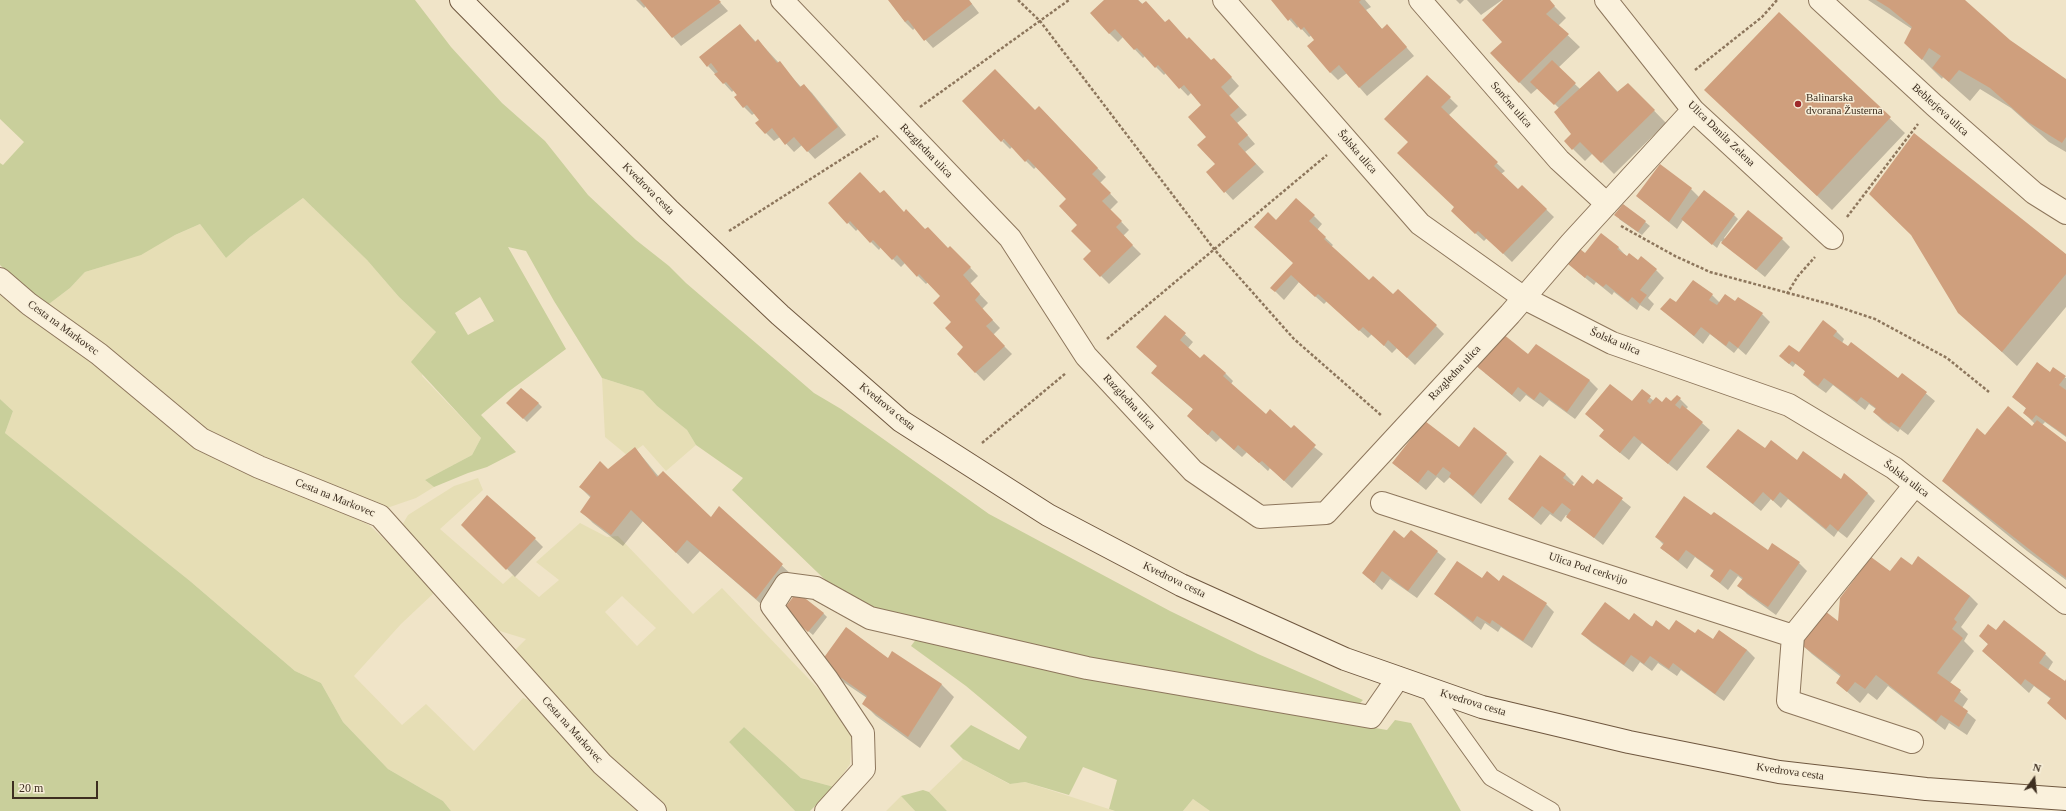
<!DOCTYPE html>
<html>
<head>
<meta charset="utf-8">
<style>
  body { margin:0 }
  #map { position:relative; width:2066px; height:811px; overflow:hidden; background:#f0e4c8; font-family:Georgia,serif }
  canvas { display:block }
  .north { position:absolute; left:2014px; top:759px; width:40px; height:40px; -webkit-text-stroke:3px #f7eed8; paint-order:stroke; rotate:15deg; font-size:11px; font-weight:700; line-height:16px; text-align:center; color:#3d2e20 }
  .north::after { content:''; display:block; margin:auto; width:14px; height:18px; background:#3d2e20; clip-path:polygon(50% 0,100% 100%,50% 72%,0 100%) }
  .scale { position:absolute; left:12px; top:781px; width:86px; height:18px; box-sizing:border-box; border:2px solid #3d2e20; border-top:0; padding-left:5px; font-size:12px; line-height:14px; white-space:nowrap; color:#3d2e20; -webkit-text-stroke:3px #f7eed8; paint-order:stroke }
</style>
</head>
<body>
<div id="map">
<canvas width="2066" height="811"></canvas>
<div class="north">N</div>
<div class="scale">20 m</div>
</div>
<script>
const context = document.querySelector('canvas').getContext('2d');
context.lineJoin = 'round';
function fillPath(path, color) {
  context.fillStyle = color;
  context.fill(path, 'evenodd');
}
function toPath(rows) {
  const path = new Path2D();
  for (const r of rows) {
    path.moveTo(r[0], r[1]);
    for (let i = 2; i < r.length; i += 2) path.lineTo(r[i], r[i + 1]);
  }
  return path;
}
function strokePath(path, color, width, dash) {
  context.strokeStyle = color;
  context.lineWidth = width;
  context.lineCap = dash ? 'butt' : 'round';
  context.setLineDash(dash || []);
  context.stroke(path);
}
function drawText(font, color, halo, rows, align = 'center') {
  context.font = font + ' Georgia,serif';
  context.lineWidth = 3;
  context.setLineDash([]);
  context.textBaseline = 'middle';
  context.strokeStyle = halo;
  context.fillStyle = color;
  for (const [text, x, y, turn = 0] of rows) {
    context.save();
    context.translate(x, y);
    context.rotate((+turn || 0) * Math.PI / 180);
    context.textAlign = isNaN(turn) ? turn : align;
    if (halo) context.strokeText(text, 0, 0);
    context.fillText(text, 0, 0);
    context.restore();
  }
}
fillPath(toPath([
  [303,198,367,260,399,297,436,332,422,376,481,438,472,455,425,480,434,487,416,498,384,509,202,432,45,307,70,288,85,272,108,265,200,224,226,258,250,237],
  [0,292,29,315,309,497,369,525,414,567,435,592,401,624,354,676,402,725,426,704,474,751,523,698,536,703,644,811,451,811,443,801,388,769,343,722,321,683,295,671,190,581,5,433,13,411,0,399],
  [602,378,643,391,657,406,687,430,696,445,666,471,643,445,628,456,605,437],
  [478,478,483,490,440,529,503,584,513,575,539,597,559,580,536,562,580,523,607,537,618,536,693,614,722,588,829,700,852,735,850,764,834,787,801,778,744,727,729,742,795,811,660,811,512,653,526,639,490,628,401,527,408,515,454,486],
  [622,596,656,628,637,646,605,612],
  [963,759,1009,784,1025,782,1115,811,947,811,929,792],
  [901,796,915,811,886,811],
  [1193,799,1210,811,1183,811]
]), '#e6deb5');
fillPath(toPath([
  [0,0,415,0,451,47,502,103,545,141,588,195,636,240,669,266,686,283,814,393,841,409,989,514,1170,611,1258,654,1363,700,1357,706,1186,679,915,621,845,599,732,490,743,478,696,445,687,430,657,406,643,391,602,378,554,301,526,251,508,247,566,349,508,392,481,415,516,452,487,467,468,473,434,487,425,480,472,455,481,438,411,362,436,332,399,297,367,260,303,198,250,237,226,258,200,224,175,235,141,255,85,272,70,288,45,307,31,296,0,265,0,163,3,165,24,142,0,119],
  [480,297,494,321,468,335,455,313],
  [0,399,13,411,5,433,190,581,295,671,321,683,343,722,388,769,443,801,451,811,0,811],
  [917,638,1221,702,1387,730,1395,720,1411,723,1461,811,1210,811,1193,799,1183,811,1115,811,1109,809,1117,780,1083,767,1069,795,1025,782,1010,784,963,759,950,746,971,725,1019,750,1027,737,966,686,911,646],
  [744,727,801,778,834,787,810,811,795,811,729,742],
  [923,790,929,792,947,811,915,811,901,796]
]), '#c9cf9b');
fillPath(toPath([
  [636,0,718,0,728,11,681,46,646,6,644,8],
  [889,0,969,0,979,13,933,48,915,28,913,30,905,22],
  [1105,0,1138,0,1211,62,1222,67,1239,86,1229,96,1247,115,1237,123,1255,144,1245,152,1264,172,1233,200,1207,172,1216,165,1207,137,1203,105,1192,92,1188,96,1166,73,1164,75,1145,56,1143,58,1123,37,1118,42,1110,34,1091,13],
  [1272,0,1365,0,1371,7,1366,10,1382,29,1387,25,1414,56,1367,96,1347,73,1338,80,1330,72,1316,40,1312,35,1309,37,1299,26,1297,28],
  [1456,0,1464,0,1460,4],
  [1467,0,1502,0,1481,15],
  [1505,0,1548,0,1566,18,1558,26,1580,47,1558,68,1580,89,1599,72,1618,92,1628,84,1666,123,1614,174,1593,153,1585,161,1565,141,1572,135,1559,108,1538,88,1531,94,1491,53,1504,42],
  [1868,0,1964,0,2010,41,2066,81,2066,152,2049,142,2011,108,1980,89,1970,101,1943,77,1942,79,1906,43,1912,29],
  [1779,13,1905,133,1832,210,1721,105],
  [740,25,756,42,758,41,766,49,801,87,804,85,812,93,846,135,815,159,802,145,794,152,780,137,774,141,766,133,760,120,755,113,752,115,744,107,734,90,732,92,708,66],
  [1427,76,1458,106,1448,116,1505,171,1501,174,1518,191,1522,186,1554,217,1512,262,1487,238,1484,241,1460,219,1455,207,1409,142],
  [1035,111,1047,115,1106,177,1100,183,1118,202,1110,210,1129,230,1123,236,1141,254,1109,284,1084,259,1092,251,1067,199,1036,167,1034,169,1012,147,1010,149,1002,141],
  [1691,189,1700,198,1734,215,1738,219,1724,238,1725,239,1782,239,1790,247,1765,277,1721,241,1717,248,1683,220,1677,229,1637,196],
  [881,194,948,249,958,255,978,276,970,284,988,303,982,309,1000,328,993,335,1012,354,984,381,958,354,965,348,941,296,928,282,926,284,905,263,901,267,881,247,879,250,858,229,856,231,829,203],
  [1624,205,1650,226,1642,235,1619,219],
  [1314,216,1322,224,1317,230,1333,245,1331,247,1369,281,1436,326,1444,334,1415,365,1397,348,1392,353,1372,334,1368,338,1327,301,1324,304,1299,282,1284,300,1272,288,1294,264,1276,221],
  [1618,247,1626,256,1656,270,1664,278,1648,298,1654,304,1649,311,1640,305,1637,310,1614,292,1612,295,1596,282,1594,285,1578,272,1586,254],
  [2066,255,2066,307,2017,366,1959,312],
  [1712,295,1720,303,1735,303,1762,314,1770,322,1746,355,1738,348,1734,353,1710,334,1703,344,1662,309],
  [1165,316,1193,342,1188,348,1200,359,1225,373,1233,381,1231,384,1266,416,1291,429,1323,454,1292,488,1270,468,1268,471,1247,452,1242,457,1220,438,1216,442,1196,424,1194,410,1160,381,1158,366],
  [1836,331,1844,339,1842,343,1898,379,1902,374,1935,401,1908,435,1900,429,1898,432,1882,420,1874,412,1876,409,1869,404,1865,410,1833,385,1826,393,1812,383,1804,375,1806,372,1796,363,1793,367,1784,360,1799,354],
  [1536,345,1590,381,1598,389,1575,419,1549,400,1543,407,1526,395,1520,402,1485,373,1528,356],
  [2050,373,2066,378,2066,437,2045,422,2042,425,2066,443,2066,580,2027,551,1955,492,1943,481,1985,437,2032,427,2035,424,2024,413,2027,409,2013,397],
  [1642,391,1654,401,1662,403,1671,403,1677,396,1688,407,1686,409,1710,430,1677,471,1642,443,1629,460,1609,444,1605,431,1586,414,1632,403],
  [508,403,538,403,542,407,527,422],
  [635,448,659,477,711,518,720,508,794,577,768,610,700,551,688,564,643,521,623,546,593,523,582,512,591,498,580,487,608,470],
  [1459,449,1506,454,1514,462,1481,504,1450,477,1444,483,1437,477,1426,490,1393,463],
  [1540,456,1566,475,1574,483,1572,485,1574,488,1593,485,1597,480,1631,507,1603,545,1566,515,1561,522,1550,514,1541,525,1509,499],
  [1797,462,1867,493,1875,501,1847,538,1838,531,1834,537,1788,499,1781,508,1771,499,1761,511,1707,467],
  [1711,517,1768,551,1799,563,1807,571,1776,615,1747,594,1739,586,1743,580,1738,576,1728,590,1711,576,1714,571,1695,557,1687,569,1661,548,1664,545,1656,537],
  [463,524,535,539,543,547,515,577],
  [1411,531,1446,559,1417,598,1390,579,1382,590,1363,573,1405,539],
  [1912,567,1970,596,1978,604,1961,627,1968,634,1964,641,1974,651,1950,683,1968,699,1962,708,1976,720,1967,735,1949,723,1945,730,1888,686,1877,700,1868,693,1860,703,1837,683,1841,677,1812,654,1800,643,1839,623,1890,572],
  [1482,579,1546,604,1554,612,1532,648,1501,627,1498,632,1485,623,1481,630,1435,594],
  [823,613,827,617,813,635,788,614],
  [1630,621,1713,640,1719,631,1747,650,1755,658,1724,701,1681,670,1677,676,1658,663,1652,671,1640,662,1633,672,1591,642,1583,634],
  [1997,631,2045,654,2053,662,2048,670,2065,682,2066,681,2066,719,2051,699,2034,686,2029,693,1983,651,1989,645,1980,636],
  [892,653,942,685,954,697,920,748,876,716,864,704,867,698,833,675,888,659]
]), '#0003');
fillPath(toPath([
  [640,0,719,0,721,2,672,38],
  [888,0,969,0,972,4,924,41,908,20,905,22],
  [1104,0,1138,0,1142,4,1146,1,1165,22,1169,19,1187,39,1189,37,1211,60,1214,58,1232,77,1221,87,1239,107,1230,115,1248,135,1238,144,1256,164,1224,193,1206,172,1215,164,1197,145,1206,137,1188,117,1201,105,1184,85,1179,89,1158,65,1155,68,1137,48,1134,50,1115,29,1109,34,1090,13],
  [1271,0,1361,0,1359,2,1382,29,1387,24,1407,47,1359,88,1339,65,1330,73,1307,46,1314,40,1304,27,1301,30,1291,18,1288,21],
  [1503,0,1550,0,1555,6,1546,14,1569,34,1519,83,1490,53,1502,42,1482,20],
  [1876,0,1965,0,2010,40,2066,79,2066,137,2062,143,2028,122,1990,88,1959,70,1949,82,1932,68,1941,56,1929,48,1922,60,1904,43,1912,27,1889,8],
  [1779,12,1891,117,1817,196,1704,90],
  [740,24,755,42,758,39,777,63,780,61,800,87,804,84,838,127,807,152,794,137,785,145,772,128,765,134,755,123,759,120,747,105,743,108,734,97,737,95,726,82,723,84,714,74,718,72,711,63,707,67,699,57],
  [1552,60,1576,83,1554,105,1530,82],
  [995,69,1035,110,1039,106,1098,168,1092,174,1111,193,1102,201,1122,221,1116,227,1133,245,1100,277,1083,259,1091,251,1071,231,1077,225,1059,206,1066,199,1028,159,1025,162,1004,139,1001,142,962,101],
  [1599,71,1617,92,1628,83,1655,110,1601,163,1580,142,1572,150,1564,141,1571,134,1554,112],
  [1427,75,1451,97,1441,107,1498,162,1494,166,1518,189,1522,185,1547,209,1503,254,1478,231,1475,234,1451,211,1454,207,1397,153,1408,142,1384,119],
  [1914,133,2066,254,2066,274,2002,352,1958,313,1911,235,1869,194],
  [1660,164,1692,188,1669,222,1636,196],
  [860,172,880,193,884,190,904,212,906,209,925,229,928,227,948,248,950,246,971,267,963,275,980,294,975,300,993,320,986,326,1005,346,975,373,957,354,963,347,945,328,951,322,933,303,940,296,919,274,917,277,897,255,892,260,873,240,870,243,850,221,847,224,828,203],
  [1704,190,1735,214,1712,245,1681,219],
  [1296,198,1315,215,1309,221,1326,237,1324,239,1369,280,1373,276,1393,294,1398,289,1437,325,1407,358,1388,340,1384,346,1363,327,1359,331,1318,294,1315,297,1291,275,1275,292,1270,288,1293,263,1254,227,1268,212,1276,220],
  [1623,204,1646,221,1638,232,1614,215],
  [1748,210,1783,238,1756,270,1721,243],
  [1601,233,1619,247,1617,249,1627,256,1629,253,1638,260,1641,256,1657,269,1640,290,1647,295,1640,304,1632,297,1628,302,1606,284,1603,287,1587,275,1585,278,1568,264,1580,249,1585,253],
  [1693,280,1713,294,1709,300,1717,305,1725,294,1735,301,1738,297,1763,313,1738,348,1729,341,1726,346,1701,327,1694,336,1660,309,1670,298,1676,302],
  [1165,315,1186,333,1180,340,1200,358,1204,354,1226,373,1223,376,1266,414,1270,409,1291,428,1294,425,1316,445,1284,481,1262,461,1259,463,1238,445,1234,450,1212,430,1208,435,1187,416,1193,409,1151,373,1157,366,1136,347],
  [1823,320,1837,331,1833,336,1848,346,1851,342,1898,378,1902,373,1927,392,1900,428,1891,422,1889,424,1873,412,1876,408,1861,397,1857,402,1824,378,1818,386,1803,375,1805,371,1792,361,1789,364,1779,356,1789,345,1799,352],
  [1503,334,1528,354,1536,344,1590,380,1567,412,1540,392,1534,400,1518,387,1512,395,1475,365],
  [2037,362,2050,372,2053,367,2066,376,2059,385,2066,390,2066,436,2036,415,2032,420,2023,413,2026,408,2012,397],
  [1610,384,1632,401,1642,389,1651,396,1647,401,1650,404,1656,397,1662,402,1666,397,1671,401,1677,395,1681,398,1675,405,1680,409,1682,405,1703,422,1668,464,1634,436,1620,453,1599,436,1604,430,1585,414],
  [521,388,539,403,523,419,506,403],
  [2008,406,2032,426,2037,420,2066,442,2066,578,1942,481,1977,428,1985,435],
  [1425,421,1459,447,1474,427,1507,453,1473,496,1449,477,1451,473,1443,467,1436,476,1428,470,1418,483,1392,463],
  [1738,429,1765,448,1771,440,1797,460,1803,451,1841,479,1844,473,1868,493,1838,531,1830,524,1826,529,1780,492,1773,501,1763,492,1753,504,1706,467],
  [635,447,657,477,663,471,711,517,719,506,783,564,756,599,687,540,676,553,631,510,611,535,580,512,591,496,579,487,600,461,608,469],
  [1540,455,1566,474,1563,478,1574,486,1582,475,1593,484,1597,479,1623,498,1594,538,1566,517,1571,510,1562,503,1553,514,1542,506,1533,518,1508,499],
  [487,495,536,538,506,570,461,525],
  [1684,496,1711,515,1714,512,1768,550,1772,543,1800,562,1768,607,1737,586,1743,578,1730,569,1720,583,1710,576,1714,570,1686,550,1678,561,1660,548,1664,543,1655,537],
  [1394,530,1404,538,1411,530,1438,551,1408,591,1382,571,1374,583,1362,573],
  [1918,556,1970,596,1954,619,1957,622,1952,629,1963,638,1937,673,1961,690,1954,701,1968,711,1959,727,1941,715,1936,722,1876,675,1865,689,1855,682,1847,692,1836,683,1841,675,1799,643,1825,611,1838,621,1840,598,1871,557,1890,571,1901,557,1912,565],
  [1457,561,1482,578,1487,571,1499,581,1503,575,1547,603,1523,641,1492,620,1490,624,1477,616,1473,622,1434,594],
  [797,592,824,613,808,632,783,610],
  [1605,602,1629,620,1634,613,1652,627,1656,620,1669,630,1676,620,1695,633,1698,629,1713,639,1719,630,1747,650,1715,694,1673,663,1669,669,1650,656,1644,664,1631,655,1624,665,1581,634],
  [2004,620,2046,653,2039,663,2065,681,2066,679,2066,720,2047,703,2051,698,2025,679,2021,685,1982,651,1988,644,1979,636,1988,624,1996,630],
  [846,627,888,658,892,651,942,684,908,737,862,704,867,696,820,663]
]), '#cf9f7d');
const lane = toPath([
  [1427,688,1491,777,1551,811]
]);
const street = toPath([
  [782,0,1010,238,1086,356,1193,471,1260,517,1326,513,1510,314,1571,243,1693,110],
  [1224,0,1420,224,1524,298,1612,343,1789,405,1894,468,2066,603],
  [1420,0,1559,160,1607,204],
  [1606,0,1693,110,1832,238],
  [1820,0,1934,105,2034,193,2066,213],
  [0,279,29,304,99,354,201,439,259,467,380,516,602,764,655,811],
  [1382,503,1793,636,1915,485],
  [1793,636,1788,701,1912,742],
  [826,811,864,769,863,733,827,679,772,606,786,584,816,588,870,618,1087,668,1371,717,1398,678]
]);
const secondary = toPath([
  [461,0,669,210,780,315,901,421,1048,515,1181,585,1345,659,1482,707,1629,742,1779,772,1926,789,2066,799]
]);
strokePath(lane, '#8d765c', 19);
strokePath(street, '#8d765c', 24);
strokePath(secondary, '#6f573f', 24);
strokePath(toPath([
  [1018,0,1040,21,1214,249,1294,339,1382,416],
  [1695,70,1762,17,1777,0],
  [920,107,1069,0],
  [1847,217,1918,124],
  [1621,226,1675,256,1710,272,1833,305,1875,319,1947,358,1989,392],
  [729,231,878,136],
  [1787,294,1798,276,1815,257],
  [1107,339,1327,155],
  [982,443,1066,373]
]), '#8d765c', 2.5, [3, 2]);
strokePath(lane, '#faf1dc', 17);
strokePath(street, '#faf1dc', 22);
strokePath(secondary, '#faf1dc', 22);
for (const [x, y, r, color] of [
  [1798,104,4,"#9e2a2b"]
]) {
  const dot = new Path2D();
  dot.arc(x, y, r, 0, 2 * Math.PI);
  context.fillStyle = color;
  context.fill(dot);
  strokePath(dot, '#f7eed8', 1.5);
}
drawText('11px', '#3d2e20', '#f7eed8', [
  ["Balinarska",1806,98],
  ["dvorana Žusterna",1806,111]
], 'left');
drawText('11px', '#3d2e20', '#f7eed8', [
  ["Sončna ulica",1511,105,49],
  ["Beblerjeva ulica",1940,110,42],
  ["Ulica Danila Zelena",1721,134,44],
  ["Razgledna ulica",926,151,46],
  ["Šolska ulica",1357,152,49],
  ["Kvedrova cesta",648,189,45],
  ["Cesta na Markovec",63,328,36],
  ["Šolska ulica",1615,342,23],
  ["Razgledna ulica",1455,373,-47],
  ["Razgledna ulica",1129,402,47],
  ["Kvedrova cesta",887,407,39],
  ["Šolska ulica",1906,479,37],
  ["Cesta na Markovec",335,498,22],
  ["Ulica Pod cerkvijo",1588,569,18],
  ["Kvedrova cesta",1174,580,26],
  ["Kvedrova cesta",1473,703,17],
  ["Cesta na Markovec",572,730,48],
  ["Kvedrova cesta",1790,772,8]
]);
</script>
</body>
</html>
